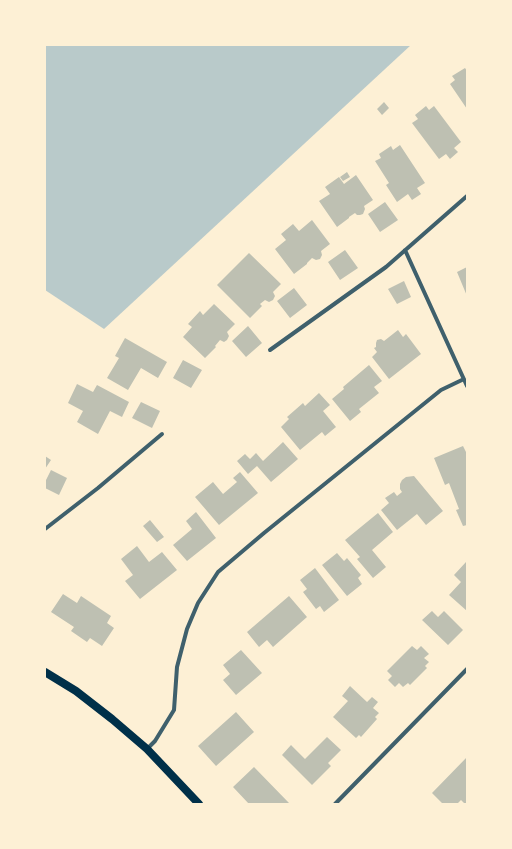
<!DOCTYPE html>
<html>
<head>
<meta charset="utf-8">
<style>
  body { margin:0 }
  #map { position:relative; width:512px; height:849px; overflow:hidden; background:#fdf0d5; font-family:Roboto,sans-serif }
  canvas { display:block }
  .frame { position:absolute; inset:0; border:46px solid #fdf0d5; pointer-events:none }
</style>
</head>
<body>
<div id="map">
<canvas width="512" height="849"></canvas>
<div class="frame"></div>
</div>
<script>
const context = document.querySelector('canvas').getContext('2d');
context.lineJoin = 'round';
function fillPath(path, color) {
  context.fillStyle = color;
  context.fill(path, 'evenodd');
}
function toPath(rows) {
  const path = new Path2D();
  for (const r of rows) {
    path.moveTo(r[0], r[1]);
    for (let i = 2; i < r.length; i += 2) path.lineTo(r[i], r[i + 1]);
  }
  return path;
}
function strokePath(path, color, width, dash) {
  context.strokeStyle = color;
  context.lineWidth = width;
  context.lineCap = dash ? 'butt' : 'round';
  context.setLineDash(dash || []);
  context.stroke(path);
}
fillPath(toPath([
  [45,45,411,45,104,329,45,290]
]), '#b9caca');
fillPath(toPath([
  [465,68,467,71,467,109,450,84,455,80,452,76],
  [384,102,389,108,382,115,377,109],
  [426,106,429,110,434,106,461,142,454,148,458,152,450,159,446,154,439,159,412,123,418,119,415,115],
  [400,145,425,183,417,188,421,194,412,200,408,194,397,202,386,185,389,183,375,161,381,158,379,154,391,146,393,150],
  [347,172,350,177,343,181,340,177],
  [356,175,373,200,364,206,365,209,363,214,360,215,357,215,355,213,349,217,349,218,337,227,319,201,330,194,325,187,339,177,344,184],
  [385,202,398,220,380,232,368,214],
  [312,220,330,244,321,251,322,255,320,259,316,260,312,258,307,263,307,264,294,274,275,249,286,240,281,234,293,224,299,231],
  [345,250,358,268,340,280,328,262],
  [249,253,281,284,273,292,275,296,273,300,269,302,265,300,260,304,262,306,250,318,217,285],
  [467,267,467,296,457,272],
  [404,281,411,297,397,304,388,289],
  [294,288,307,305,290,318,277,301],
  [214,304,235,324,227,332,229,336,227,340,224,342,220,340,215,346,216,347,205,358,183,337,192,327,188,324,200,311,203,315],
  [248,326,262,343,246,357,232,341],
  [398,330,403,337,406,334,421,354,389,379,372,357,377,352,374,348,376,347,376,343,377,340,381,339,384,341],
  [125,338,167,362,158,378,141,368,128,390,107,378,119,358,115,356],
  [183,360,202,370,191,388,173,378],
  [369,365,382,381,374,387,379,393,359,409,361,412,350,421,332,399,344,389,343,387],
  [77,384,93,392,97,385,129,402,122,417,110,411,98,434,77,422,83,411,68,403],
  [319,393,330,405,323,411,336,427,325,436,322,432,300,450,281,427,289,419,287,417,303,403,305,406],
  [141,402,160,411,152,428,132,418],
  [283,442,298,459,271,482,257,466,248,474,237,461,245,454,250,459,256,453,263,461],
  [463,446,467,454,467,525,463,526,456,510,459,509,449,483,445,485,434,458],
  [45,456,51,460,45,469],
  [51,470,67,478,59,495,45,488,45,482],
  [240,472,258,493,219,525,195,497,213,482,223,494,237,482,233,478],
  [414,476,443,511,426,525,417,514,397,530,381,510,389,503,385,498,394,492,397,496,402,492,400,489,400,484,402,480,406,477],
  [196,512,216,538,187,561,173,545,192,529,186,521],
  [378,513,393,532,372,550,386,567,373,578,357,559,360,557,345,540],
  [150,520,164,537,157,542,143,526],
  [137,546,149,562,162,552,177,570,140,599,125,581,133,575,121,559],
  [337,553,344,561,347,558,361,575,358,578,362,584,347,596,322,565],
  [466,562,467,564,467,611,449,595,461,582,454,575],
  [315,568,339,600,324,612,320,606,316,609,303,592,307,589,300,580],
  [63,594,77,603,81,596,111,616,107,623,114,628,102,646,90,638,87,642,71,631,74,627,51,612],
  [289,596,307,617,273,647,267,640,259,647,247,632],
  [432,611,438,617,444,611,463,630,448,645,422,620],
  [412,646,417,650,421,646,429,654,424,658,429,662,425,666,427,668,410,685,408,683,403,687,399,683,395,687,388,680,392,676,387,671],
  [241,650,262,673,236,695,223,680,230,674,223,665],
  [350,686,367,702,372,697,378,702,373,708,379,713,375,717,377,719,361,737,359,735,356,738,333,717,348,701,342,696],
  [236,712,254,732,216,766,198,746],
  [327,737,341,750,328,763,331,766,312,785,282,755,291,745,305,759],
  [467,757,467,802,465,804,461,800,457,804,443,804,432,793],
  [254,767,289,803,289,804,249,804,233,787]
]), '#bec0b2');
strokePath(toPath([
  [405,250,467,386],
  [270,350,386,267,467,196],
  [45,529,98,488,162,434],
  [147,749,155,741,174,710,177,667,187,629,198,603,218,572,264,533,441,390,464,379],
  [335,804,467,669]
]), '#3f606c', 4);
strokePath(toPath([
  [45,672,76,691,112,719,147,749,199,804]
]), '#003049', 8);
</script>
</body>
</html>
